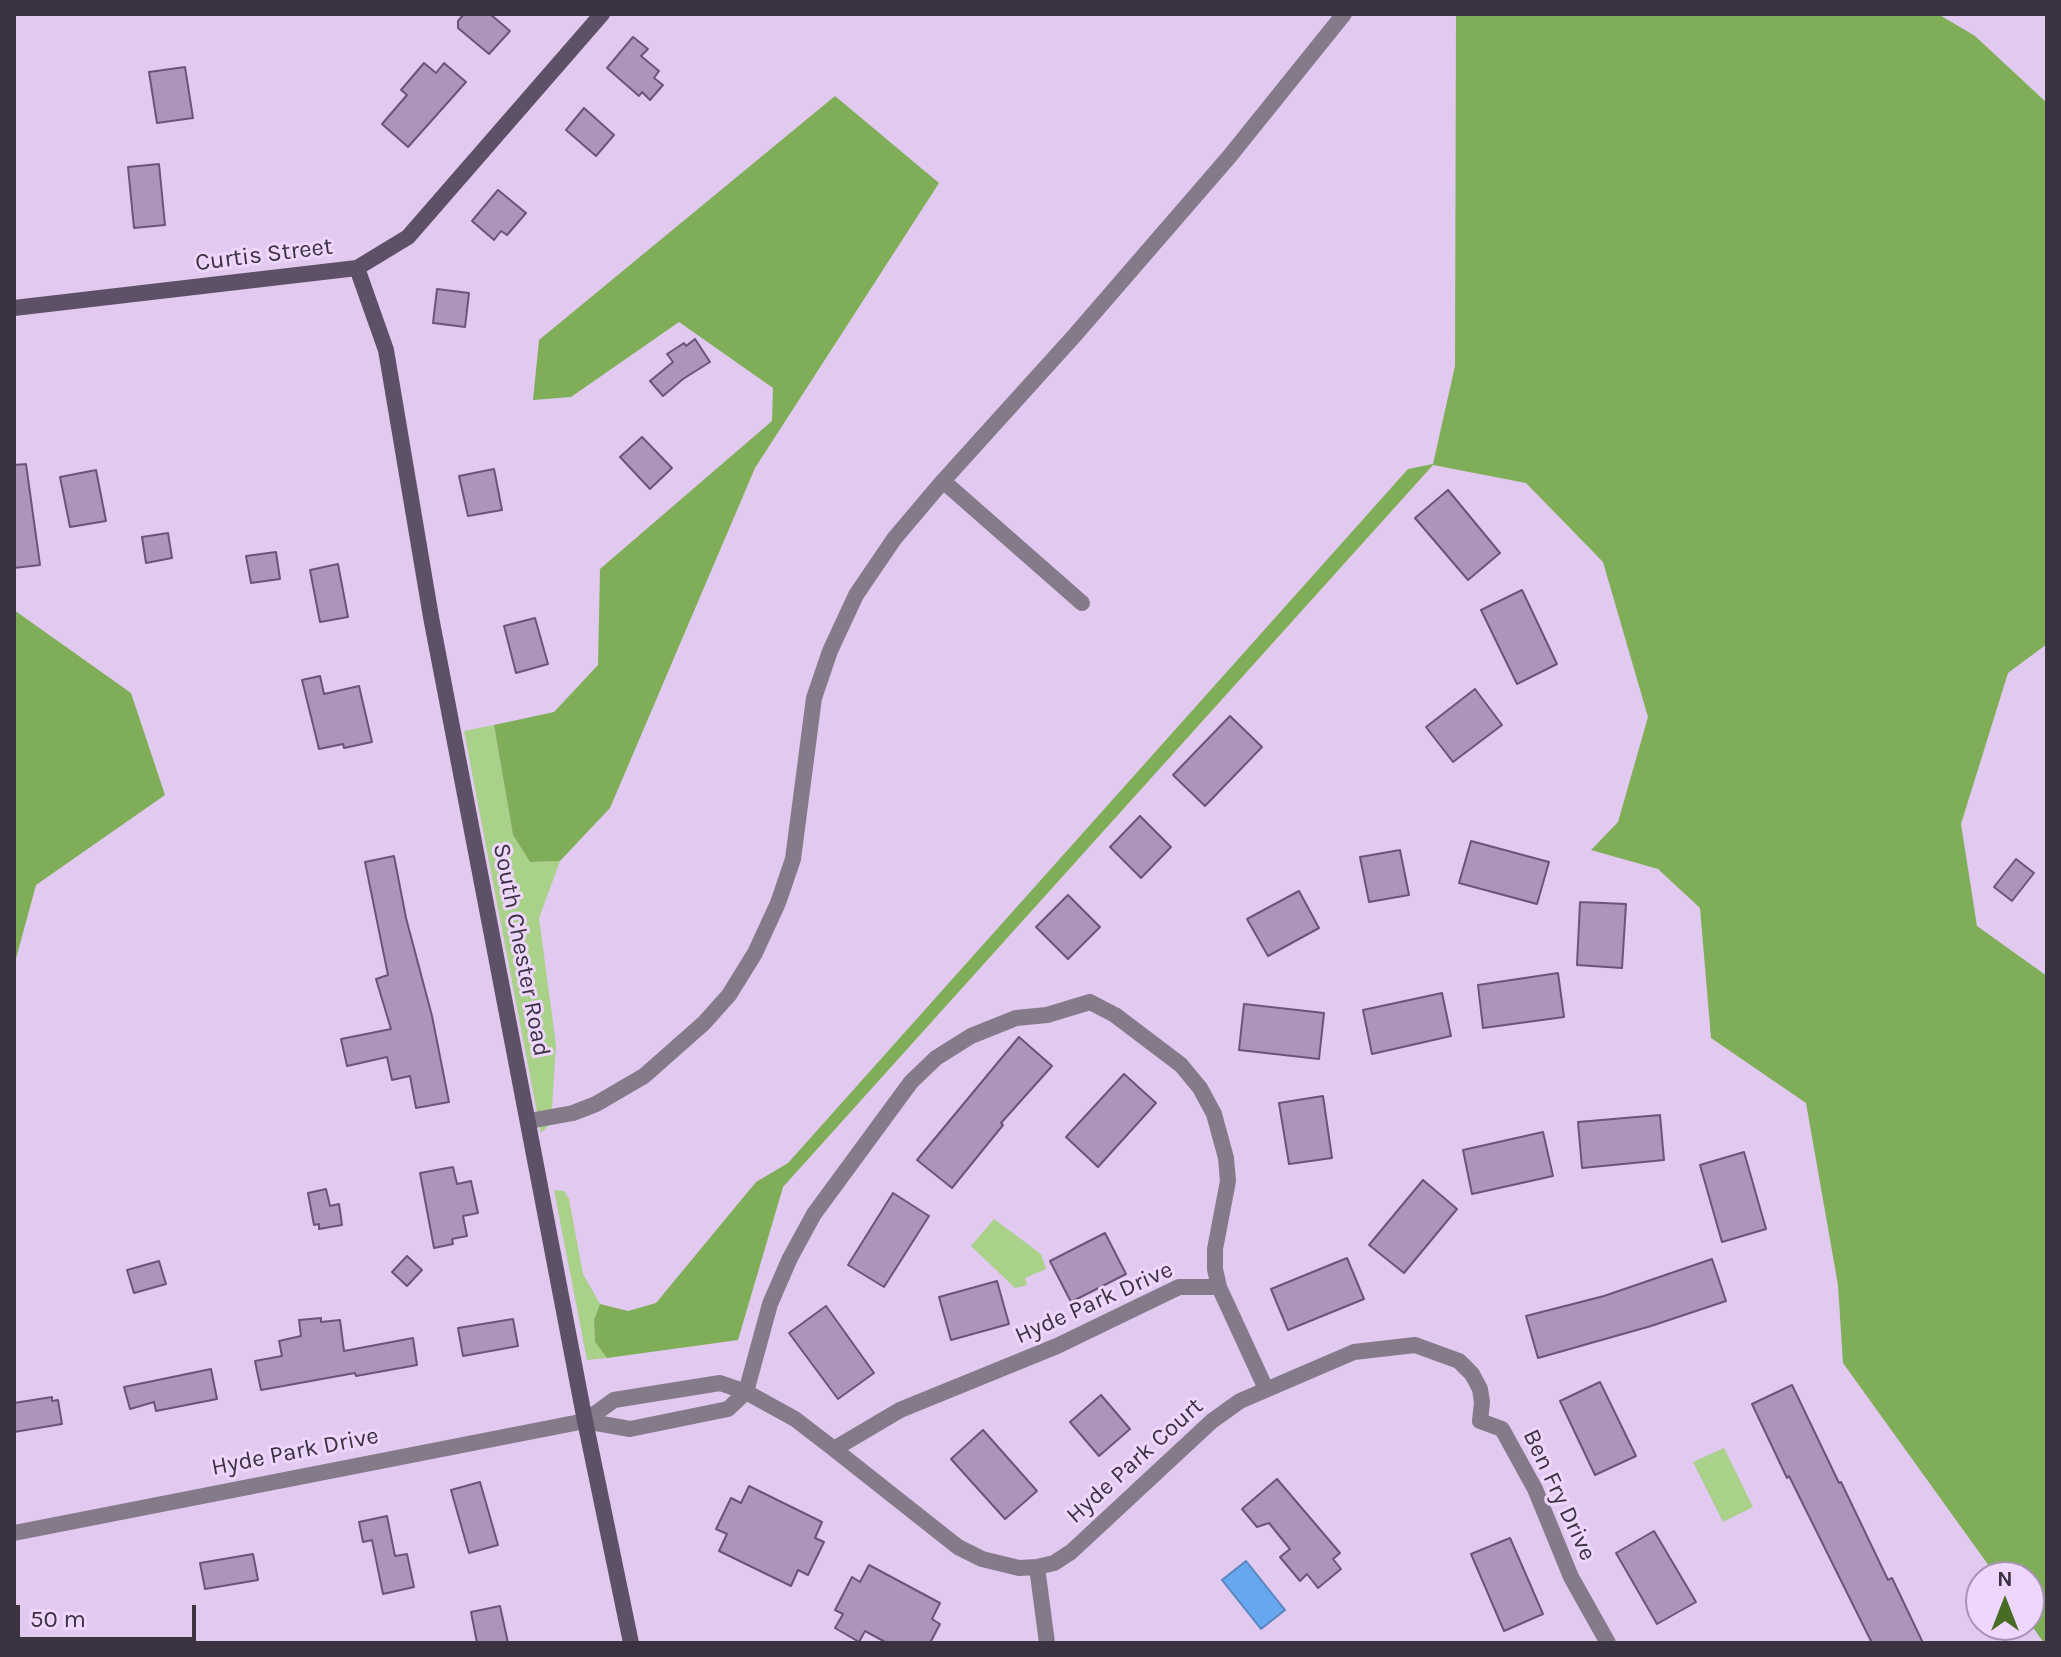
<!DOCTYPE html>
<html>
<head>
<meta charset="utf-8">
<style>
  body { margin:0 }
  #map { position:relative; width:2061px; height:1657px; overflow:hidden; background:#e1c9f0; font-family:Karla,sans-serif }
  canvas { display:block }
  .frame { position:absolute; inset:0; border:16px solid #3b3241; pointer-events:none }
  .north { position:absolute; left:1965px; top:1561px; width:80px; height:80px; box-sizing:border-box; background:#eed6fd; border:2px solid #a694b2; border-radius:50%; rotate:0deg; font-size:22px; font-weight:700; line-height:32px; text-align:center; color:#3b3241 }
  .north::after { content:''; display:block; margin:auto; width:28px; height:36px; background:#486c25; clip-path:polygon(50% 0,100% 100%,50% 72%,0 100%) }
  .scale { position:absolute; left:16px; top:1605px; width:180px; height:36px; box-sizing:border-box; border:4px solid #3b3241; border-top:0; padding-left:10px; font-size:24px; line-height:28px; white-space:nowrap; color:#3b3241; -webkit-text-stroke:6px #eed6fd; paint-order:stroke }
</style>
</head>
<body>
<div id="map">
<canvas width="2061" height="1657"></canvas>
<div class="frame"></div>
<div class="north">N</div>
<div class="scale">50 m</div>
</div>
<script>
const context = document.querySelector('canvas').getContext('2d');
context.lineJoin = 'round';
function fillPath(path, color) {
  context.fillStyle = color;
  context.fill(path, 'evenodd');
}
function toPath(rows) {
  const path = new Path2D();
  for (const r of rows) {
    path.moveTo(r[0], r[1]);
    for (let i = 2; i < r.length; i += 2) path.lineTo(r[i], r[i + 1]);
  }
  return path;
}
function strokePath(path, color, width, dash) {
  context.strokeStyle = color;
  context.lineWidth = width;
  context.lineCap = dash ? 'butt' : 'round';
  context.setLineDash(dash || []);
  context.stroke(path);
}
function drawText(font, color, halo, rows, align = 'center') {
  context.font = font + ' Karla,sans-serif';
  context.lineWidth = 6;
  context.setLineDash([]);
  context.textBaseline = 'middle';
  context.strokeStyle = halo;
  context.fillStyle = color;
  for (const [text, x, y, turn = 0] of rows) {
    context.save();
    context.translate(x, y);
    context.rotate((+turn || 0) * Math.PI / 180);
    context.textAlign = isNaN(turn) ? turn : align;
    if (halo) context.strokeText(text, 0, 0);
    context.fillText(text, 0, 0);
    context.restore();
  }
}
fillPath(toPath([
  [494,725,513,835,530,862,560,861,539,918,556,1045,551,1123,541,1133,464,731],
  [554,1190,564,1191,569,1199,583,1274,600,1304,594,1320,595,1342,607,1358,587,1360],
  [994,1219,1041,1254,1046,1269,1025,1278,1027,1285,1015,1288,971,1246],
  [1724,1448,1753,1507,1723,1522,1693,1462]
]), '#a9d189');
fillPath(toPath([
  [1456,14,1938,14,1975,36,2047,103,2047,644,2008,673,1961,824,1977,926,2047,976,2047,1643,2044,1643,2029,1622,2029,1577,1997,1577,1843,1363,1838,1285,1806,1103,1711,1038,1700,908,1658,869,1591,850,1618,822,1648,717,1603,562,1526,483,1433,465,783,1187,738,1340,607,1358,595,1342,594,1320,600,1304,628,1311,656,1303,756,1182,788,1163,1408,469,1433,464,1455,366],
  [835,96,939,183,755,468,610,808,560,861,530,862,513,835,494,725,554,712,598,665,600,569,772,421,773,388,679,322,571,397,533,400,539,340],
  [14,610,131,693,165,795,36,885,14,966]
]), '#80ae58');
const water = toPath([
  [1246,1561,1285,1610,1261,1629,1222,1580,1246,1561]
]);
fillPath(water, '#66a7f0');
strokePath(water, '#5984bc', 2);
const building = toPath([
  [464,14,490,14,510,31,489,54,458,28,458,21,464,14],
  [633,37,648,49,641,56,659,71,654,78,663,85,650,100,642,92,639,96,607,68,633,37],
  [424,63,436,73,444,63,466,82,408,147,382,124,407,95,401,90,424,63],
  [185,67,193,118,157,123,149,72,185,67],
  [584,108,614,135,596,156,566,130,584,108],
  [159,164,165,225,134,228,128,167,159,164],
  [498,190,526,213,507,235,501,231,494,240,472,221,498,190],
  [437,289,469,293,465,327,433,323,437,289],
  [695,339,710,362,683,379,663,396,650,381,673,362,667,354,684,343,686,346,695,339],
  [642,437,672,468,650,489,620,457,642,437],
  [26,464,40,565,14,568,14,465,26,464],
  [494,469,502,510,468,516,459,476,494,469],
  [96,470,106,521,70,527,60,477,96,470],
  [1448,490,1500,553,1468,580,1415,518,1448,490],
  [168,533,172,558,146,563,142,537,168,533],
  [276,552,280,579,251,583,246,556,276,552],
  [338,564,348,617,320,622,310,570,338,564],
  [1522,590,1557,664,1517,684,1481,610,1522,590],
  [535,618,548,664,516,673,504,626,535,618],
  [320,676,324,694,359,686,372,742,344,748,343,744,319,749,302,680,320,676],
  [1475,689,1502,725,1453,762,1426,727,1475,689],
  [1230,716,1262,747,1205,806,1173,775,1230,716],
  [1140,816,1171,847,1141,878,1110,847,1140,816],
  [1471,841,1549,862,1537,904,1459,883,1471,841],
  [1400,850,1409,895,1369,902,1360,857,1400,850],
  [394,856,406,918,432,1016,449,1102,416,1108,410,1076,392,1080,387,1057,347,1066,341,1039,391,1029,376,979,388,975,365,862,394,856],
  [2016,859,2034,873,2012,901,1994,887,2016,859],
  [1299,891,1319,928,1268,956,1247,919,1299,891],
  [1068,895,1100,927,1068,959,1036,927,1068,895],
  [1580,902,1626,904,1622,968,1577,965,1580,902],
  [1558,973,1564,1017,1483,1028,1478,985,1558,973],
  [1442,993,1451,1036,1372,1054,1363,1010,1442,993],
  [1244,1004,1324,1013,1319,1059,1239,1050,1244,1004],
  [1019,1037,1052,1066,1001,1123,1003,1125,952,1188,917,1160,1019,1037],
  [1124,1074,1156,1103,1098,1167,1066,1137,1124,1074],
  [1323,1096,1332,1158,1289,1164,1279,1103,1323,1096],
  [1660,1115,1664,1160,1582,1168,1578,1122,1660,1115],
  [1543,1132,1553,1176,1472,1194,1463,1150,1543,1132],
  [1744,1152,1766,1229,1722,1242,1700,1165,1744,1152],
  [453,1167,457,1184,471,1181,478,1213,463,1216,467,1236,452,1239,453,1244,434,1248,420,1173,453,1167],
  [1423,1180,1457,1209,1404,1273,1369,1245,1423,1180],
  [326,1189,330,1206,339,1204,342,1225,319,1229,319,1224,314,1225,308,1193,326,1189],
  [893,1193,929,1216,884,1287,848,1265,893,1193],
  [1105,1233,1126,1274,1071,1302,1050,1261,1105,1233],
  [407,1256,422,1270,407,1286,392,1272,407,1256],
  [1347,1258,1364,1299,1288,1330,1271,1289,1347,1258],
  [1712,1259,1726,1301,1651,1326,1538,1358,1526,1316,1604,1296,1712,1259],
  [159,1261,166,1284,134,1293,127,1270,159,1261],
  [997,1281,1009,1324,951,1340,939,1297,997,1281],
  [826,1306,874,1373,838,1399,789,1333,826,1306],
  [321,1318,321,1322,340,1320,344,1351,413,1338,417,1365,356,1376,355,1373,261,1390,255,1361,282,1356,279,1341,301,1336,299,1320,321,1318],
  [513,1319,518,1346,463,1356,458,1328,513,1319],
  [211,1369,217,1399,156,1411,154,1402,130,1409,124,1387,211,1369],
  [1600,1382,1636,1456,1595,1475,1560,1401,1600,1382],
  [1792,1385,1839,1483,1841,1482,1888,1580,1892,1578,1923,1643,1872,1643,1789,1476,1787,1478,1752,1404,1792,1385],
  [1101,1395,1130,1429,1099,1456,1070,1422,1101,1395],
  [52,1397,52,1401,58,1400,62,1424,14,1432,14,1403,52,1397],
  [983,1430,1037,1491,1005,1519,951,1459,983,1430],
  [1277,1479,1340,1553,1333,1559,1341,1569,1318,1588,1307,1574,1300,1581,1280,1557,1290,1549,1269,1523,1257,1527,1242,1509,1277,1479],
  [480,1482,498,1545,469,1553,451,1490,480,1482],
  [749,1486,822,1522,815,1538,824,1542,808,1575,798,1570,791,1586,719,1551,727,1534,716,1529,731,1498,741,1503,749,1486],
  [387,1516,395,1556,407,1554,414,1587,383,1594,372,1540,363,1542,359,1522,387,1516],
  [1654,1531,1696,1602,1657,1624,1616,1553,1654,1531],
  [1510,1538,1543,1614,1504,1631,1471,1554,1510,1538],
  [253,1554,258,1580,205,1589,200,1563,253,1554],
  [869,1565,940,1603,932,1619,940,1624,930,1643,887,1643,865,1631,859,1642,835,1628,843,1614,835,1610,852,1577,860,1582,869,1565],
  [500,1606,508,1643,477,1643,471,1612,500,1606]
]);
fillPath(building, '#ac95bb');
strokePath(building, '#6a5577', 2);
strokePath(toPath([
  [943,481,1082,603],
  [529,1121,573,1113,596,1104,644,1076,704,1023,729,995,755,953,778,903,793,859,814,698,830,651,856,595,894,539,943,481,1075,335,1229,157,1344,14],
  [585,1421,614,1400,720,1383,746,1392,795,1419,834,1449,900,1410,1057,1346,1179,1287,1219,1287],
  [834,1449,958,1547,982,1559,1019,1568,1037,1567,1054,1563,1071,1552,1212,1421,1240,1401,1354,1352,1415,1345,1459,1361,1472,1374,1480,1389,1482,1402,1480,1421,1502,1429,1535,1489,1571,1577,1608,1643],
  [14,1533,585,1421,630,1429,728,1409,746,1392,770,1304,790,1258,814,1214,911,1082,936,1058,971,1036,1016,1018,1047,1015,1090,1002,1115,1015,1181,1065,1200,1088,1214,1114,1226,1158,1228,1181,1215,1249,1215,1269,1219,1287,1266,1389],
  [1037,1567,1047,1643]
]), '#847a8a', 16);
strokePath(toPath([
  [357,268,386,350,431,617,585,1421,631,1643],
  [14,308,357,268,408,237,602,14]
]), '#5e5167', 16);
drawText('24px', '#3b3241', '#eed6fd', [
  ["Curtis Street",264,255,-7],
  ["South Chester Road",521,950,79],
  ["Hyde Park Drive",1094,1303,-24],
  ["Hyde Park Drive",295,1452,-11],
  ["Hyde Park Court",1135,1461,-42],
  ["Ben Fry Drive",1559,1495,65]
]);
</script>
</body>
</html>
